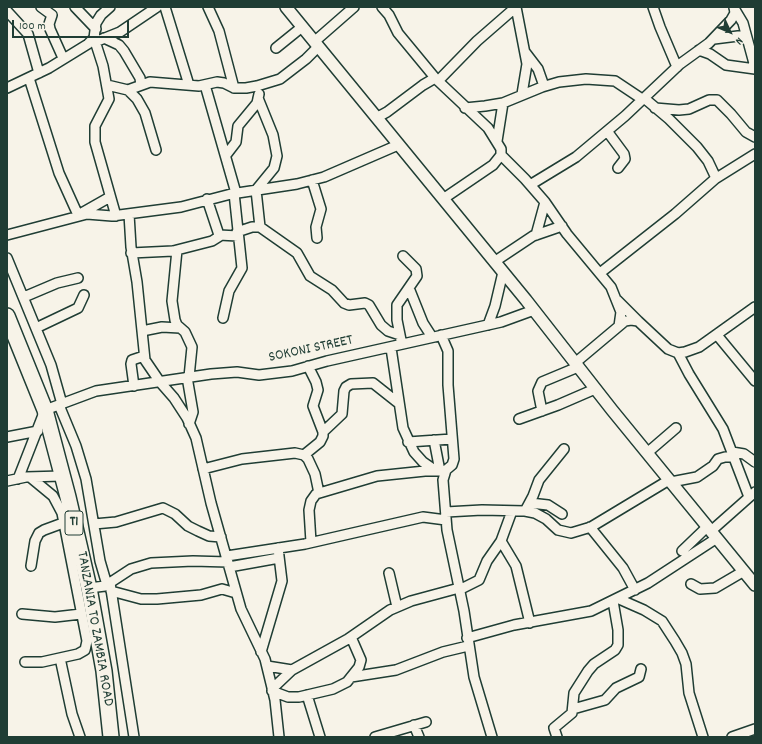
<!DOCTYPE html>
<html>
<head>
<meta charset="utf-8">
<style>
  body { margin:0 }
  #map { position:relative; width:762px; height:744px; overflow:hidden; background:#f7f3e8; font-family:Dekko,sans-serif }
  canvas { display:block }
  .frame { position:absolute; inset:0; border:8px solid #1f3d34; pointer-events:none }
  .north { position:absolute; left:710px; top:12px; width:40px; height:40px; -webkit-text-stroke:3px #f7f3e8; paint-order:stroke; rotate:134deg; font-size:11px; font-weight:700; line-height:16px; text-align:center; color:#1f3d34 }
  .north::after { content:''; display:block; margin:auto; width:14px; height:18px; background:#1f3d34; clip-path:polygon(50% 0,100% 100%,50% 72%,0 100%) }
  .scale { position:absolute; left:12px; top:20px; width:117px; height:18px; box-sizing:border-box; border:2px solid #1f3d34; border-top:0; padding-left:5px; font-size:12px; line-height:14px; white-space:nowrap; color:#1f3d34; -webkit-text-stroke:3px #f7f3e8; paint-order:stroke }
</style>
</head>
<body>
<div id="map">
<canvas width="762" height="744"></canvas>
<div class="frame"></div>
<div class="north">N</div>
<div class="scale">100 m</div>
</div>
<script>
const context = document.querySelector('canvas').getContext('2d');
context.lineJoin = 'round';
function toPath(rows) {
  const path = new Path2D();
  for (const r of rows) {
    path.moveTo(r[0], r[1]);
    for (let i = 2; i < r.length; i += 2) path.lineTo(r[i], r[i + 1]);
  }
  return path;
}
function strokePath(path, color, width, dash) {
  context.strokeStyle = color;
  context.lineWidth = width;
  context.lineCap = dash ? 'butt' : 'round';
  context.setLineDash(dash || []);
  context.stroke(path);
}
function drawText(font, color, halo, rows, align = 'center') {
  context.font = font + ' Dekko,sans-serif';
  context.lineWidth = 3;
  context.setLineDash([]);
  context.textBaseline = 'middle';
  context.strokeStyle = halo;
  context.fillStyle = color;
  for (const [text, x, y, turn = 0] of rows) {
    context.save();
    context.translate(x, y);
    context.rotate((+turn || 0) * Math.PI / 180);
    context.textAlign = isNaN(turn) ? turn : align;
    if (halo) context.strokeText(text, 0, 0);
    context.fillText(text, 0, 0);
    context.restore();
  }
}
const minor = toPath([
  [41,7,52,15,49,24,50,29,63,58],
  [75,7,96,29],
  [165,7,189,85],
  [208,7,219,31,234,88],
  [382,7,389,15,398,33,436,79,488,128,501,149,501,155,493,165,443,199],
  [516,7,527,64,522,94],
  [653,7,660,27,677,67],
  [734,8,743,23,755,67],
  [7,11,28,34,39,73],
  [94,38,103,66,109,99,95,126,95,142,116,216],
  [104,38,119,45,124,51,140,78,141,85],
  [714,39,746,35],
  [95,42,120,32,157,7],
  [314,42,354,7],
  [276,48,302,27],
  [699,50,710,54,726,65,755,69],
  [525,52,538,69,544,86],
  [29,78,59,173,78,215],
  [438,81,477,41,516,7],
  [107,85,128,90,150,82,199,86,217,82,224,83,234,88,246,88,257,86,280,79,306,59,318,47],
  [205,85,236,193],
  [7,88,49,68,88,44,94,38,96,23,101,15,110,7],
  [128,90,137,99,145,113,156,150],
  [258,98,273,135,277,156,274,168,256,190,260,227],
  [644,98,669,119,697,147,708,161,716,178],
  [465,108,485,106,503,103,542,87,559,82,586,79,615,81,642,99],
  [655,108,679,110,689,109,709,100,717,100,731,114,746,132,755,137],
  [376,118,387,112,423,85,435,78],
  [607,131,624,154,625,159,618,168],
  [497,141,503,103],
  [226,155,236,142,238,126,257,103,259,94],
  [501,155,525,179,545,202,567,234,611,287,621,312,619,326],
  [312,180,321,209,316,227,317,238],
  [530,185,576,157,625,116,680,64,709,43,731,20,735,13,734,7],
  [207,199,219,235,238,236],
  [80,214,110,197],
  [129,214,131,247,137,282,145,360,160,382,174,398,187,418,196,438,211,503,241,609,265,659,275,700,279,737],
  [237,232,252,227,260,227,297,253,310,276,332,290,344,303,349,305,365,303,369,305,381,325,388,331,400,335],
  [7,235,87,214,112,216,181,207,231,194,297,184,324,177,398,145],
  [536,235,545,202],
  [177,250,172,301,175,320,177,325,185,332,192,347,189,377],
  [131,253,173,251,212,241,220,236],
  [7,258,51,365,62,404],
  [494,262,533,236,562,226],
  [600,273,675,214,715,179,755,154],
  [409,288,423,323,432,337],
  [24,297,57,283,78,278],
  [617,300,638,321],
  [223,318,229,291,242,268,234,193],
  [488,325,495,306,503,272],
  [36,328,78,308,84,295],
  [142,331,162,327,180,328],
  [441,335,448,351,448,385,454,459,452,465,446,470,443,480,447,530,464,611,474,677,492,737],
  [717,335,755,381],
  [401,340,397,320,397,305,417,276,416,269,403,256],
  [391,348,403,428,414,452,423,462,436,471],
  [678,353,689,374,723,429,749,497],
  [575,363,625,321,631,320,638,321,668,349,678,353,685,352,699,347,755,307],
  [187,377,193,412,189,424],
  [134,386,131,364,132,360,144,356],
  [59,405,76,446,86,479,100,561,107,585],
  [542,411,538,391,542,382,578,367],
  [519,419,558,405,595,389],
  [323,432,342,414,344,391,346,387,351,384,373,383,397,402],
  [7,437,38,431],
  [434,440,440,471],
  [408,442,452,439],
  [732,452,744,454,755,462],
  [647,453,676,428],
  [304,455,320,442,323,436,323,432,313,406,318,390,316,382,308,366],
  [203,469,242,459,295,453,304,455,308,459,315,474,319,493],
  [18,479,45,410,96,391,211,374,237,372,259,375,292,371,327,361,501,322,534,310],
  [7,481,26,477,62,476],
  [671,482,697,477,713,466,718,459,725,457,735,457],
  [530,503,548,505,562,514],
  [525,511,533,496,539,480,564,449],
  [446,512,482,510,525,511,535,513,546,519,558,530,571,533,591,527,669,480],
  [94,524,116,522,163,508,175,514,188,526,198,531,209,536,221,537],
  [590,527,623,568,635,590],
  [711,531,755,492],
  [501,541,516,566,530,623],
  [311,542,309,510,311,501,316,494,377,476,425,471,445,471],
  [682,551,707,527],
  [227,556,305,544,423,517,446,520],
  [31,566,35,541,39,533,44,530,63,523],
  [229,567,279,558],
  [389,573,397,607],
  [110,583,134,737],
  [691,584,700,589,715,588,744,571],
  [89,588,105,586,131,569,151,563,193,561,228,562],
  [459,590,479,580,487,561,501,541,512,511],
  [111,591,141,599,157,599,201,595,222,589,236,593],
  [619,599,644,610,662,621,675,641,682,653,686,664,689,693,703,737],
  [22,614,55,617,81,614],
  [467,638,514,625,591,611,648,583,717,538],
  [261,652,282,581,278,548],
  [60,658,72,714,80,737],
  [25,662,42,662,78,654,85,650,87,641,62,513,53,496,30,477],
  [267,666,292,670],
  [351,677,396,670,443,652,468,646],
  [272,689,292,670,348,639,390,610,411,601,459,588],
  [272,691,288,697,299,697,333,689,347,682,359,667,361,660,351,637],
  [307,695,320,737],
  [573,709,605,700,616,688,639,677,641,669],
  [414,725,419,737],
  [375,737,426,722],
  [557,737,554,728,572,713,574,693,588,671,594,664,615,650,618,645,618,630,613,601],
  [732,737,755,729]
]);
const tertiary = toPath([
  [286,7,526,300,612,410,755,585]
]);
const trunk = toPath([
  [7,316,45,410,68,497,89,588,104,671,111,737]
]);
strokePath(minor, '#1f3d34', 12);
strokePath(tertiary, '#1f3d34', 14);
strokePath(trunk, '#1f3d34', 18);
strokePath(minor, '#f7f3e8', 9);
strokePath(tertiary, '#f7f3e8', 11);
strokePath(trunk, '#f7f3e8', 15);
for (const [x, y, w] of [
  [74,523,18]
]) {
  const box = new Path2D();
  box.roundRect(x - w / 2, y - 12, w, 24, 3);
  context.fillStyle = '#f7f3e8';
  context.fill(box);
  strokePath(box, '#1f3d34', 1);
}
drawText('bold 14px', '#1f3d34', null, [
  ["T1",74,523]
]);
drawText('15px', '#1f3d34', '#f7f3e8', [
  ["SOKONI STREET",311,350,-12],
  ["TANZANIA TO ZAMBIA ROAD",94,629,80]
]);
</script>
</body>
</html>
